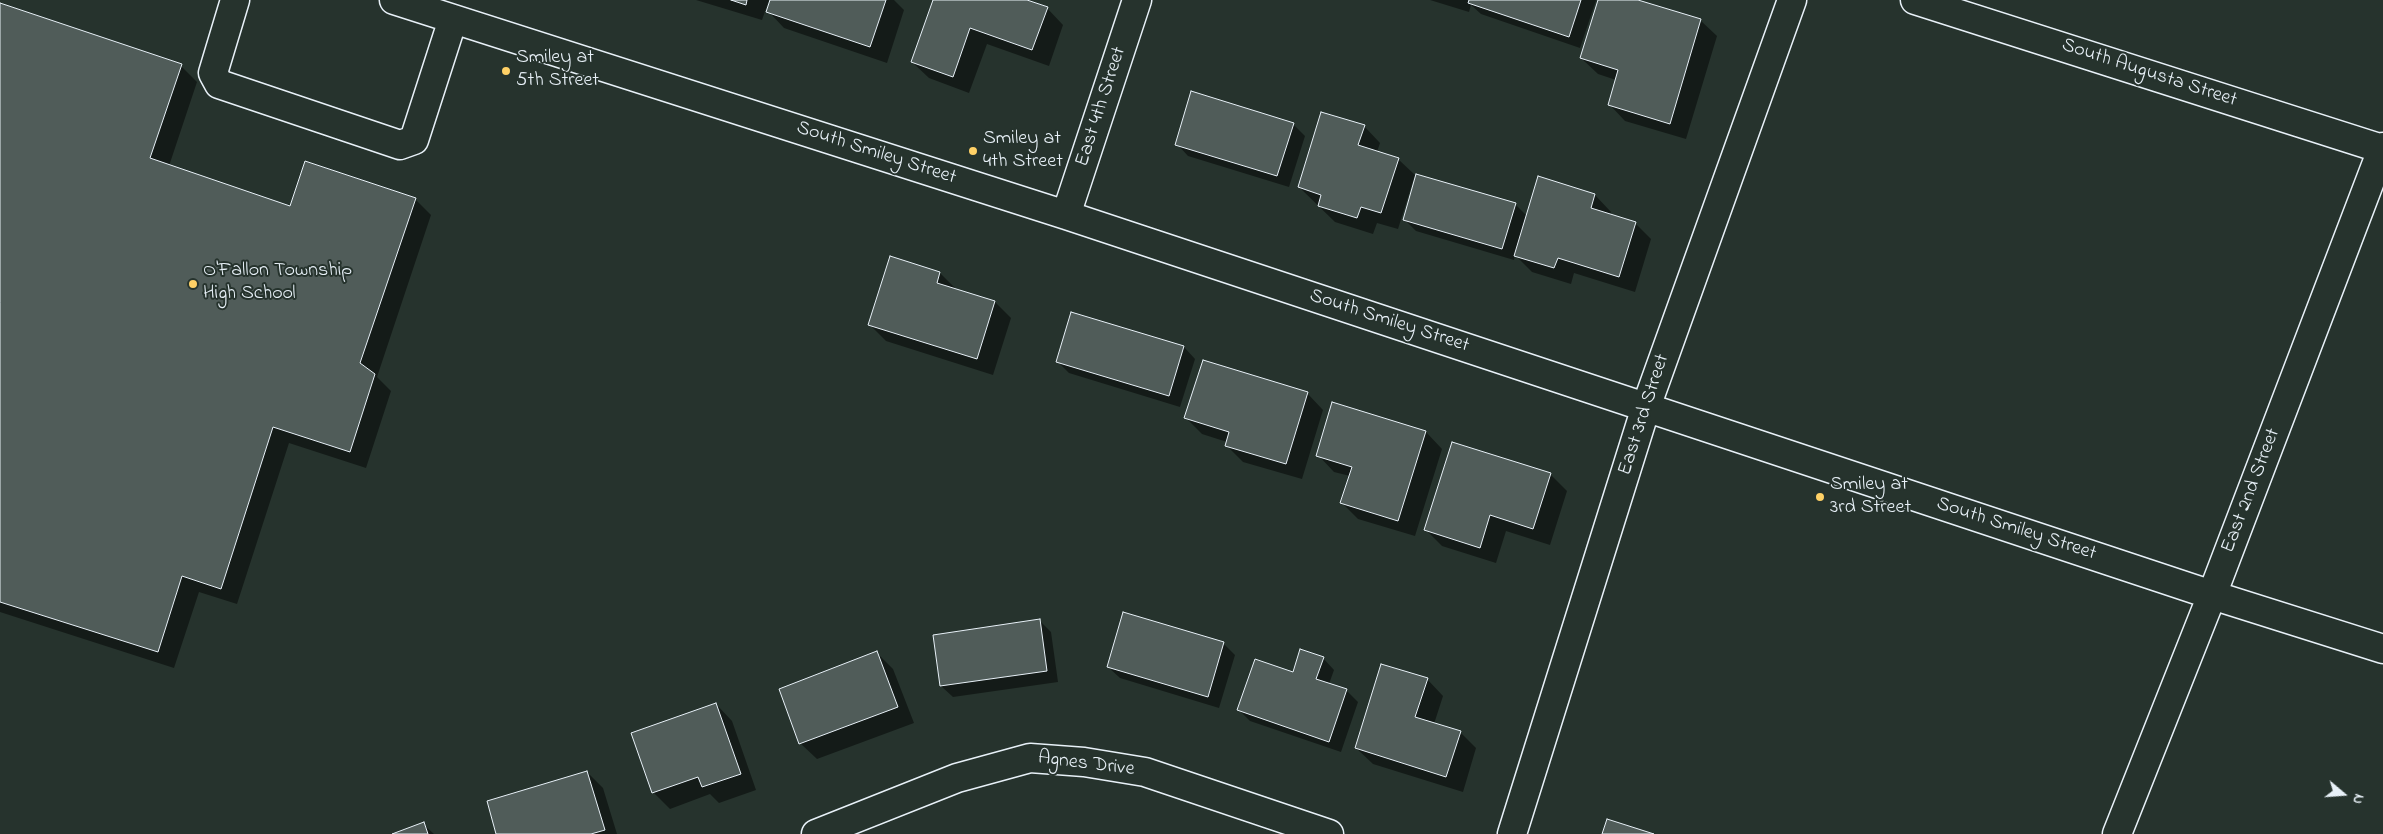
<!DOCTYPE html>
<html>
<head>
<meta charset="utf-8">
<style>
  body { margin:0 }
  #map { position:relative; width:2383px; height:834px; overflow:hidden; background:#26332d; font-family:"Indie Flower",sans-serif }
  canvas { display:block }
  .north { position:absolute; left:2318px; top:769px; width:50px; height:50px; -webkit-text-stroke:4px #26332d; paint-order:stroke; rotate:108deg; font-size:14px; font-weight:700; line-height:20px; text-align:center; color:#e8f1f8 }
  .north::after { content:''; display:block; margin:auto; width:18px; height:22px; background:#e8f1f8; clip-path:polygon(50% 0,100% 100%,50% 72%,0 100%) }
</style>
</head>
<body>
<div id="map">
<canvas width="2383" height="834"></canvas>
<div class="north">N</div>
</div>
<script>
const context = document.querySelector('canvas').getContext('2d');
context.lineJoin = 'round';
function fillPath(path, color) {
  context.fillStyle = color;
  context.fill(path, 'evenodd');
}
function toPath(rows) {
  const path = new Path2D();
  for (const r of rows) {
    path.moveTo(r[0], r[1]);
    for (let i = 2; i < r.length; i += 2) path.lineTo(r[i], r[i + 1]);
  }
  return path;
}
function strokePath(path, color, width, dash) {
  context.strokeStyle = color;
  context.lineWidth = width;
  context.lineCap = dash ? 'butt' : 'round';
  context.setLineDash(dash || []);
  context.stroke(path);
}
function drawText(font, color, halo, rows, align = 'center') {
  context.font = font + ' "Indie Flower",sans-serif';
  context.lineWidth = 4;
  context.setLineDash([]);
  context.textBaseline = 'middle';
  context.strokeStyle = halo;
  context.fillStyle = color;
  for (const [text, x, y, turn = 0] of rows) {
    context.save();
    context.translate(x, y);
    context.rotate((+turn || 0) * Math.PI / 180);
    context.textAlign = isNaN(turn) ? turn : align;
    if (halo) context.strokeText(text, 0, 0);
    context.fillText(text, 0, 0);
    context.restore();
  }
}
fillPath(toPath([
  [696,0,769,0,762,20],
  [772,0,894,0,904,10,887,63,784,28,768,11],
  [934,0,1023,0,1047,8,1063,25,1049,66,987,44,969,93,929,78,912,62],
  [1430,0,1596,0,1580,48,1481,14,1471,5,1469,12],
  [1599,0,1634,0,1700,20,1717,36,1686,139,1625,121,1609,104,1616,80,1598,74,1581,58],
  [0,4,181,66,197,82,169,166,291,207,415,199,431,215,377,377,391,391,366,468,289,443,237,604,199,592,174,668,0,612],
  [1293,124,1305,136,1289,187,1188,156,1177,144],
  [1364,126,1380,143,1377,152,1398,159,1415,175,1398,229,1377,223,1373,234,1335,222,1299,187],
  [1539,178,1595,195,1611,212,1610,215,1635,223,1651,239,1635,292,1574,273,1571,284,1532,272,1515,255,1514,260,1416,231,1405,220,1515,204,1527,216],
  [940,273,956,289,995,302,1011,318,993,375,886,341,870,325],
  [1072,313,1184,347,1195,359,1180,407,1069,373,1057,361],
  [1307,393,1323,410,1302,479,1243,462,1226,445,1227,442,1202,434,1186,418],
  [1426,432,1442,449,1415,536,1358,519,1342,503,1350,476,1334,472,1318,455],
  [1550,474,1567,491,1550,545,1506,531,1496,563,1442,546,1426,530],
  [1039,620,1051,632,1058,682,953,697,941,686,934,636],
  [1223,643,1235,655,1219,708,1120,678,1108,667],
  [877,653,893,669,914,723,817,759,800,743],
  [1323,658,1334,670,1329,684,1346,690,1358,702,1341,752,1250,721,1239,710,1294,674],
  [1427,679,1443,696,1434,724,1460,732,1476,748,1463,792,1373,764,1356,748],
  [716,704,732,721,756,790,719,803,710,794,670,809,653,792],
  [587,772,603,788,617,834,498,834],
  [423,824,434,834,395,834]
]), '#0007');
const building = toPath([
  [731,0,747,0,746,5,731,0],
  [770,0,886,0,870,47,766,12,770,0],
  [933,0,1027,0,1048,7,1032,50,970,28,953,77,911,62,933,0],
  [1469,0,1581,0,1569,37,1468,3,1469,0],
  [1598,0,1638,0,1701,19,1670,124,1608,105,1618,70,1580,58,1598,0],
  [0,3,182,64,150,158,290,206,305,161,416,198,360,363,375,374,350,452,273,427,221,589,182,576,158,652,0,602,0,3],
  [1191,91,1294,123,1277,176,1175,145,1191,91],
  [1321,112,1365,125,1358,145,1399,158,1381,213,1361,207,1357,218,1318,206,1321,195,1298,187,1321,112],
  [1416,174,1516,203,1502,249,1403,220,1416,174],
  [1538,176,1595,194,1591,208,1636,222,1619,277,1558,258,1554,268,1514,256,1538,176],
  [890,256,940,272,937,283,995,301,977,359,868,325,890,256],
  [1071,312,1184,346,1169,396,1056,362,1071,312],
  [1203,360,1308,392,1286,464,1225,446,1229,432,1184,418,1203,360],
  [1332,402,1426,431,1398,521,1340,503,1352,467,1316,456,1332,402],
  [1452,442,1551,473,1533,529,1490,515,1480,548,1424,530,1452,442],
  [1123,612,1224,642,1208,697,1107,667,1123,612],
  [1040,619,1047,671,940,686,933,635,1040,619],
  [1300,649,1324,657,1316,679,1347,689,1329,742,1237,710,1255,659,1293,672,1300,649],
  [877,651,898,707,799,744,779,689,877,651],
  [1381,664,1428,678,1415,717,1461,731,1446,777,1355,748,1381,664],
  [716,703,741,774,702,787,698,777,652,793,631,733,716,703],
  [587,771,605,830,591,834,496,834,487,801,587,771],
  [1607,819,1654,834,1602,834,1607,819],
  [424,822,428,834,392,834,424,822]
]);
fillPath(building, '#505c59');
strokePath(building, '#e8f1f8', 1);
const minor = toPath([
  [235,0,213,73,219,84,400,145,414,140,453,19],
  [394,0,1066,215,2212,595,2383,649],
  [1915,0,2382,149],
  [1066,215,1137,0],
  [816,834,957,778,1030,758,1084,762,1145,772,1329,834],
  [1512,834,1646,407,1792,0],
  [2117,834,2212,595,2383,147]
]);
strokePath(minor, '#e8f1f8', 31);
strokePath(minor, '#26332d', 28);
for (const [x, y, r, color] of [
  [506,71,5,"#ffd166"],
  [973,151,5,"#ffd166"],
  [193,284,5,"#ffd166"],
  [1820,497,5,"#ffd166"]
]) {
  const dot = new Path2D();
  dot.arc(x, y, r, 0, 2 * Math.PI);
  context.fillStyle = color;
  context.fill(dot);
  strokePath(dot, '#26332d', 2);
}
drawText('20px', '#e8f1f8', '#26332d', [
  ["Smiley at",516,59],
  ["5th Street",516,82],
  ["Smiley at",983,140],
  ["4th Street",983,163],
  ["O'Fallon Township",203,272],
  ["High School",203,295],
  ["Smiley at",1830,486],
  ["3rd Street",1830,509]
], 'left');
drawText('20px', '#e8f1f8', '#26332d', [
  ["South Augusta Street",2149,74,18],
  ["East 4th Street",1102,107,-72],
  ["South Smiley Street",876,154,18],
  ["South Smiley Street",1389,322,18],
  ["East 3rd Street",1645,415,-72],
  ["East 2nd Street",2252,491,-69],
  ["South Smiley Street",2016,530,18],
  ["Agnes Drive",1086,765,7]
]);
</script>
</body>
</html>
